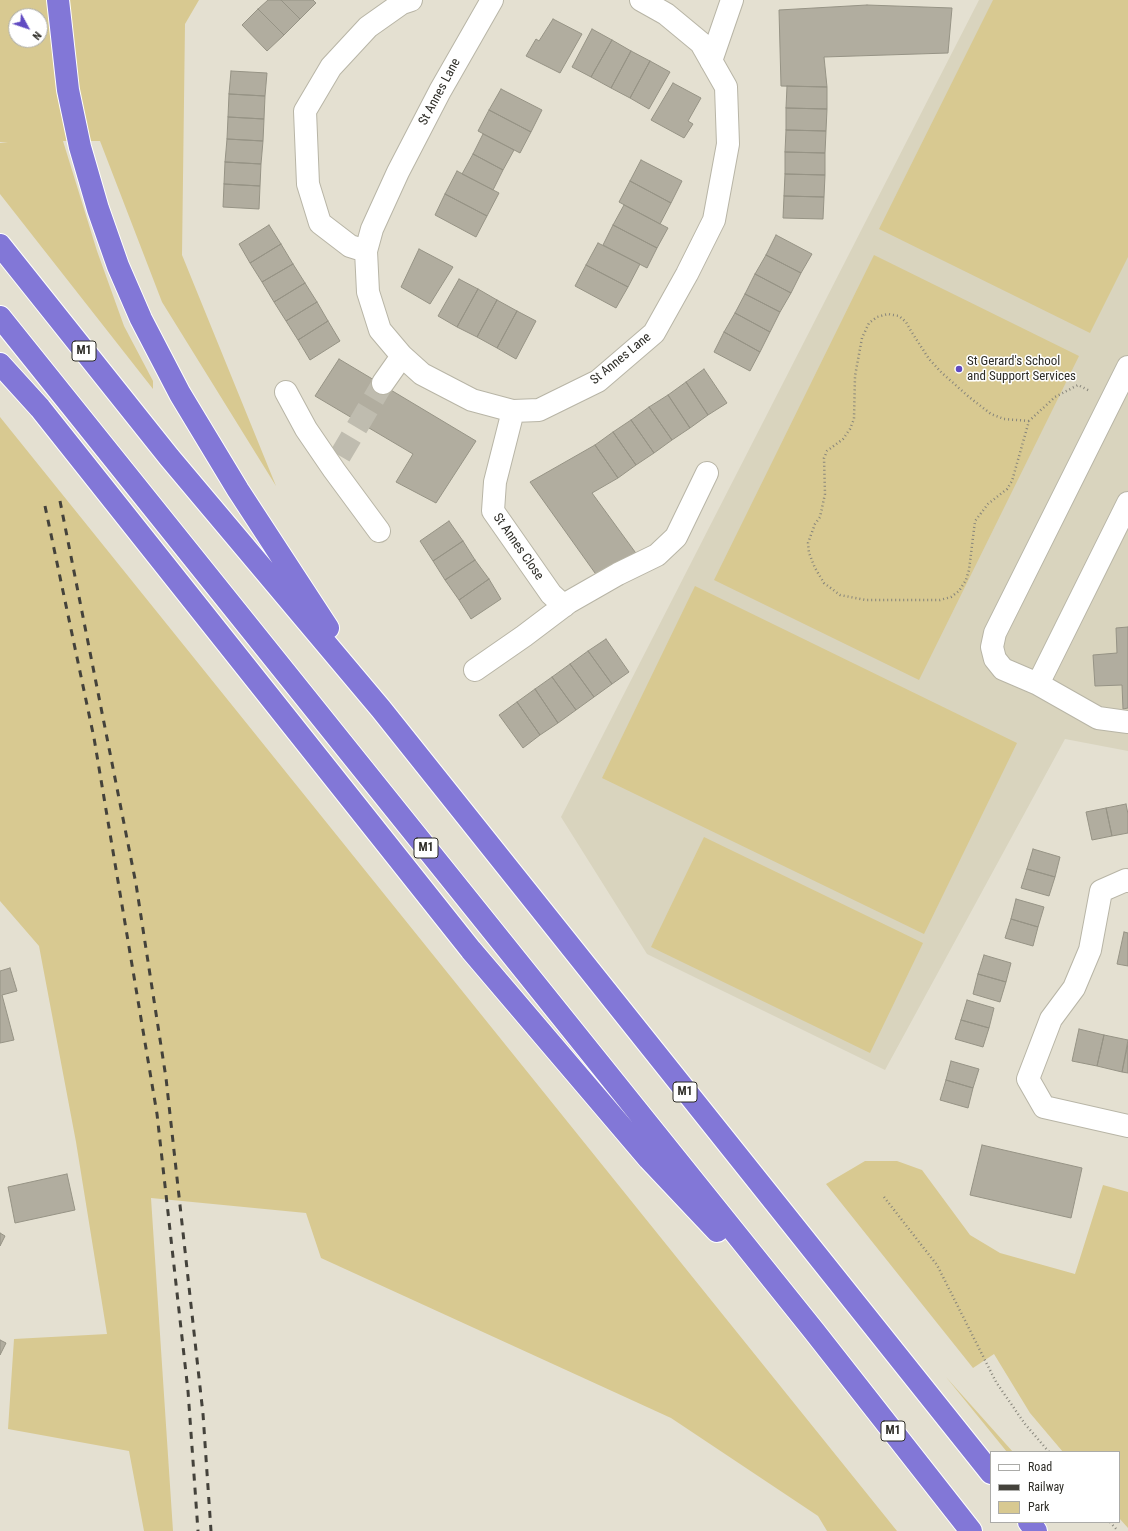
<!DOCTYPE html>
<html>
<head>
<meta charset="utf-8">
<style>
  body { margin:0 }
  #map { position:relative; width:1128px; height:1531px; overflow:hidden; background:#e4e0d1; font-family:"Roboto Condensed",sans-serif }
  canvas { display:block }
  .legend { position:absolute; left:990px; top:1451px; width:130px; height:72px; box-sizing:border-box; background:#fff; border:1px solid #ababa8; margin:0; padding:5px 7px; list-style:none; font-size:12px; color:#2d2c26 }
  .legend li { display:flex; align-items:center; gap:8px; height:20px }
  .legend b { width:20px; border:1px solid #ababa8 }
  .north { position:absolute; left:8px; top:8px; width:40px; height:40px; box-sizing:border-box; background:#fff; border:1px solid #ababa8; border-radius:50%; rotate:130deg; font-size:11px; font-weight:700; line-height:16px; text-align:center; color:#2d2c26 }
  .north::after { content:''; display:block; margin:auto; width:14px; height:18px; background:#604ac2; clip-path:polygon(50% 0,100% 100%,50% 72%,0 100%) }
</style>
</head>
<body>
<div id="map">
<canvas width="1128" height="1531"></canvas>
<ul class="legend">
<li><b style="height:5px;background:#fff"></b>Road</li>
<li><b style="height:5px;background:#44423b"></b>Railway</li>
<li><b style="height:11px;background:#d8c991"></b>Park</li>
</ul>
<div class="north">N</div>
</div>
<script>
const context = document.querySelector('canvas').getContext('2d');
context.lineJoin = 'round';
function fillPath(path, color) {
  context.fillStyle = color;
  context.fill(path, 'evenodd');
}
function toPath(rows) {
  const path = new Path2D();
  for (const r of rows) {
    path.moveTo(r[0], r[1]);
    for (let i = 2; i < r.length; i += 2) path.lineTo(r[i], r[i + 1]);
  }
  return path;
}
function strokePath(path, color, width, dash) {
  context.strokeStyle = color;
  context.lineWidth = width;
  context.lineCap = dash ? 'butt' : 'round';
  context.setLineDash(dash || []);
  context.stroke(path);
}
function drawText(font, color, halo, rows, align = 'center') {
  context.font = font + ' "Roboto Condensed",sans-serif';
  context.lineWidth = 3;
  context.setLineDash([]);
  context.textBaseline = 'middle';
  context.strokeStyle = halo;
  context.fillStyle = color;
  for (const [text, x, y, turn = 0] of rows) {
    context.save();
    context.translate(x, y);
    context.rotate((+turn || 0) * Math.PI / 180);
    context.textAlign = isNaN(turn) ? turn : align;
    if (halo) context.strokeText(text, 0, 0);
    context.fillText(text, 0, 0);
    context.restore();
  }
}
fillPath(toPath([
  [979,0,1128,0,1128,751,1065,739,885,1070,647,954,561,817]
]), '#d9d4be');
fillPath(toPath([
  [0,0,199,0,185,24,182,255,276,486,162,302,100,141,63,141,97,251,124,326,153,381,153,389,0,194,0,143,8,143,0,142],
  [16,16,40,16,40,40,16,40],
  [993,0,1128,0,1128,257,1090,333,879,229],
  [874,255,1079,356,919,680,714,580],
  [0,417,897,1531,827,1531,818,1516,671,1418,321,1258,306,1213,151,1198,173,1531,144,1531,129,1451,8,1429,14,1339,107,1334,76,1142,39,946,0,901],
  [695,586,1017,743,924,934,602,778],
  [704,837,923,943,870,1053,651,947],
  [865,1161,897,1161,922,1170,970,1235,1000,1253,1075,1274,1103,1185,1128,1192,1128,1528,1119,1518,1119,1452,1063,1452,1030,1413,994,1354,973,1368,826,1184],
  [946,1377,1013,1452,1007,1452]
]), '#d8c991');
const building = toPath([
  [268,0,281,0,300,19,284,35,258,9,268,0],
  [281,0,313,0,316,3,300,19,281,0],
  [867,5,952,8,948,53,824,57,827,87,781,86,779,10,867,5],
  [258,9,284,35,267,51,242,25,258,9],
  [553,19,582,34,560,73,526,56,536,39,539,41,553,19],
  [592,29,612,40,591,77,572,67,592,29],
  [612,40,631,51,611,88,591,77,612,40],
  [631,51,650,61,630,98,611,88,631,51],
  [650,61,670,72,649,109,630,98,650,61],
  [231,71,267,73,265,96,229,94,231,71],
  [673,83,701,98,688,121,693,124,684,138,651,120,673,83],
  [787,86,827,87,827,109,786,108,787,86],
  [501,89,542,110,531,132,489,110,501,89],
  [229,94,265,96,264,119,228,117,229,94],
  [786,108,827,109,826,131,786,130,786,108],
  [489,110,531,132,520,153,478,131,489,110],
  [228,117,264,119,263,141,227,139,228,117],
  [786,130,826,131,825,153,785,152,786,130],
  [483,134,514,150,503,170,473,154,483,134],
  [227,139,263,141,261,164,225,162,227,139],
  [785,152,825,153,825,175,785,174,785,152],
  [473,154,503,170,493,190,462,174,473,154],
  [641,160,682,181,671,203,630,181,641,160],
  [225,162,261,164,260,186,224,184,225,162],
  [457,171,499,193,487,216,445,194,457,171],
  [785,174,825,175,824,197,784,196,785,174],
  [630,181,671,203,660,224,619,202,630,181],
  [224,184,260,186,259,209,223,207,224,184],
  [445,194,487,216,476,237,435,215,445,194],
  [784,196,824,197,823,219,783,218,784,196],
  [624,205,668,228,657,248,613,225,624,205],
  [269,225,281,244,250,263,239,244,269,225],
  [613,225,657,248,647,268,603,245,613,225],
  [776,235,812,254,801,273,766,255,776,235],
  [598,243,640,264,628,287,586,265,598,243],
  [281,244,293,264,262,282,250,263,281,244],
  [419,249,453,267,430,304,401,287,419,249],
  [766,255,801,273,791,293,755,274,766,255],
  [293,264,305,283,274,302,262,282,293,264],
  [586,265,628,287,616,308,575,286,586,265],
  [755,274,791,293,780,312,745,294,755,274],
  [459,279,478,289,457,327,438,316,459,279],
  [305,283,317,302,286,321,274,302,305,283],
  [478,289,497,300,477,337,457,327,478,289],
  [745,294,780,312,770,332,735,313,745,294],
  [497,300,517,311,497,348,477,337,497,300],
  [317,302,328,321,298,340,286,321,317,302],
  [517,311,536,321,516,359,497,348,517,311],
  [735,313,770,332,760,352,724,332,735,313],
  [328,321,340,341,310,360,298,340,328,321],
  [724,332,760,352,750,371,714,352,724,332],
  [339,359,476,441,436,503,396,482,413,454,315,396,339,359],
  [704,369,727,403,708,415,686,382,704,369],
  [686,382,708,415,690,428,668,395,686,382],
  [668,395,690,428,672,440,649,407,668,395],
  [649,407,672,440,654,453,631,420,649,407],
  [631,420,654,453,636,465,613,432,631,420],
  [613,432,636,465,618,478,595,445,613,432],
  [595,445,618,478,592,493,638,556,600,580,530,482,595,445],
  [449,521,463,541,433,561,420,541,449,521],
  [463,541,475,560,445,580,433,561,463,541],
  [475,560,489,579,459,600,445,580,475,560],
  [489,579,501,599,471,619,459,600,489,579],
  [1128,627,1128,708,1123,709,1122,685,1095,686,1093,655,1117,653,1116,628,1128,627],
  [606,639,629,672,612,684,588,651,606,639],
  [588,651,612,684,594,697,570,664,588,651],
  [570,664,594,697,576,710,552,677,570,664],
  [552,677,576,710,558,723,535,689,552,677],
  [535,689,558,723,540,735,517,702,535,689],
  [517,702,540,735,523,748,499,715,517,702],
  [1126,804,1128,814,1128,833,1112,836,1106,808,1126,804],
  [1106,808,1112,836,1092,840,1086,812,1106,808],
  [1033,849,1060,857,1055,877,1027,869,1033,849],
  [1027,869,1055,877,1049,896,1021,888,1027,869],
  [1016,899,1044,907,1038,927,1011,919,1016,899],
  [1011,919,1038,927,1033,946,1005,938,1011,919],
  [1124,932,1128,933,1128,966,1117,964,1124,932],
  [984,955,1011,963,1006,982,978,974,984,955],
  [10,968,17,991,2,995,14,1040,0,1043,0,971,10,968],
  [978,974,1006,982,1000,1002,973,994,978,974],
  [967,1000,994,1008,989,1028,961,1020,967,1000],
  [961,1020,989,1028,983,1047,955,1039,961,1020],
  [1079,1029,1104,1035,1097,1066,1072,1061,1079,1029],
  [1104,1035,1128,1040,1122,1072,1097,1066,1104,1035],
  [1128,1044,1128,1073,1122,1072,1128,1044],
  [951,1061,979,1069,973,1088,946,1080,951,1061],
  [946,1080,973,1088,968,1108,940,1100,946,1080],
  [982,1145,1082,1168,1071,1218,970,1195,982,1145],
  [67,1174,75,1210,15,1223,8,1187,67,1174],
  [0,1233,5,1236,0,1246,0,1233],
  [0,1340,6,1343,0,1355,0,1340]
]);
fillPath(building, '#b1ad9f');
strokePath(building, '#969385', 1);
strokePath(toPath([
  [340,456,383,383]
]), '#bfbcaf', 22, [22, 11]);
const minor = toPath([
  [492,0,440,91,398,172,372,229,366,251,368,292,380,330,402,356,422,374,472,400,513,411,539,410,598,381,654,333,687,274,714,220,728,144,726,87,701,43,666,14,641,0],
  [711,61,732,0],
  [366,251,350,246,320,223,308,184,305,111,331,67,368,27,402,3,411,0],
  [1128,367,995,633,992,647,995,659,1003,669,1038,684,1098,718,1128,722],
  [383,383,402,356],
  [286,392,306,429,334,470,379,531],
  [513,411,495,482,493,511,551,594,564,606],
  [475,670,524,636,569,602,618,574,657,555,676,537,707,473],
  [1038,684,1128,503],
  [1128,881,1126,880,1101,891,1090,950,1074,988,1051,1019,1028,1079,1044,1107,1128,1126]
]);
const highway = toPath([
  [58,0,68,90,80,147,98,209,118,266,141,319,180,394,238,490,328,628],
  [0,245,169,457,381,709,991,1473],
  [0,317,814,1331,971,1531],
  [0,364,40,408,471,950,649,1159,717,1231],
  [1029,1522,1036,1531]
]);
strokePath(minor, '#b8b5a6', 24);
strokePath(highway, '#fff', 24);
strokePath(toPath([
  [1029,421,1004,419,991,414,969,397,942,373,929,359,911,331,906,322,899,316,888,314,877,317,869,323,862,338,855,376,854,419,850,429,843,439,827,451,824,458,825,494,820,517,815,524,808,543,809,553,815,568,824,583,840,595,866,600,940,600,951,597,959,591,966,580,969,570,975,521,988,504,1007,489,1012,481,1029,421,1055,397,1078,385,1090,391],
  [884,1197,937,1265,996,1382,1025,1424,1049,1452],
  [1110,1522,1118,1531]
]), '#87857b', 2.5, [1, 3]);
strokePath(minor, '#fff', 22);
strokePath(highway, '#8277d7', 22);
strokePath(toPath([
  [60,501,136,884,166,1078,203,1414,211,1531],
  [45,506,94,738,157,1114,188,1391,198,1531]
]), '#44423b', 3, [7, 7]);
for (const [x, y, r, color] of [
  [959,369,4,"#604ac2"]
]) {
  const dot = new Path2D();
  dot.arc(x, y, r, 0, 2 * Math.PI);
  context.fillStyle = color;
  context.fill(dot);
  strokePath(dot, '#fff', 1.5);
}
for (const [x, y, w] of [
  [84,351,24],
  [426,848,24],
  [685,1092,24],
  [893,1431,24]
]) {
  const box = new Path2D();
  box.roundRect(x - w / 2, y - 10, w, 20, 3);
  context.fillStyle = '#fff';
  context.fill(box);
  strokePath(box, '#2d2c26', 1);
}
drawText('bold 12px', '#2d2c26', null, [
  ["M1",84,351],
  ["M1",426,848],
  ["M1",685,1092],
  ["M1",893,1431]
]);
drawText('13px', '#2d2c26', '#fff', [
  ["St Annes Lane",440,92,-62],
  ["St Annes Lane",621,359,-39],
  ["St Annes Close",518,547,55]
]);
drawText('13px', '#2d2c26', '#fff', [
  ["St Gerard's School",967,362],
  ["and Support Services",967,377]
], 'left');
</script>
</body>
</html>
